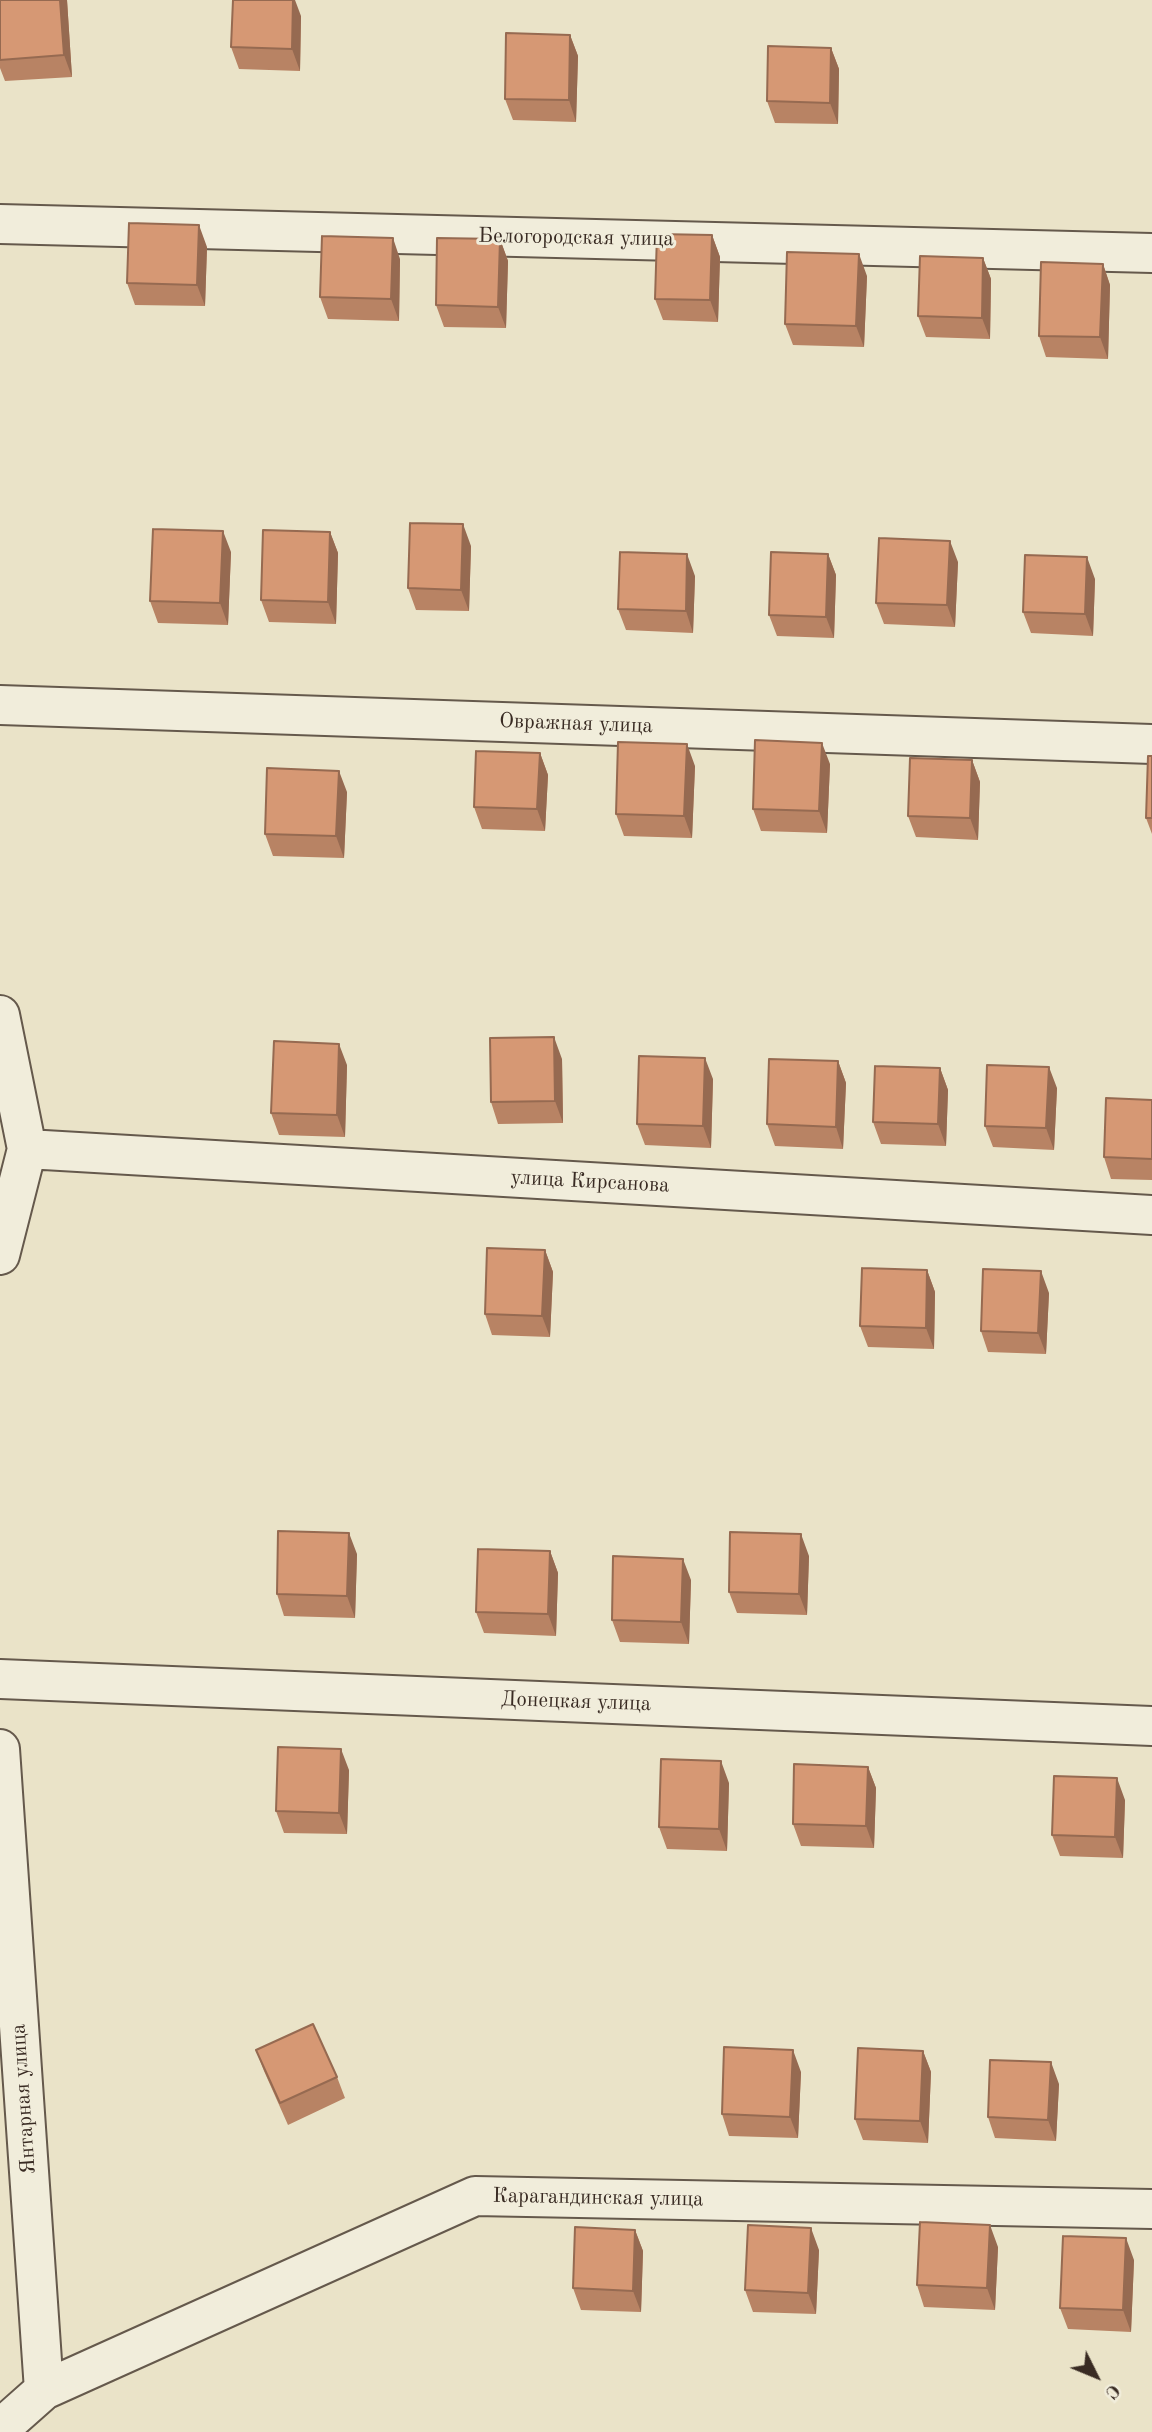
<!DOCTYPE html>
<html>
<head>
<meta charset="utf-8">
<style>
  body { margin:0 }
  #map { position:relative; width:1152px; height:2432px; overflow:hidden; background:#eae3c8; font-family:"Old Standard TT",serif }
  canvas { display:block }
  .north { position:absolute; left:1061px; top:2341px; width:70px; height:70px; -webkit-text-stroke:5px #f1eddb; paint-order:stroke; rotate:133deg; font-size:19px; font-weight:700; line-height:28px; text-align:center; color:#392b23 }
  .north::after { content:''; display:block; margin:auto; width:24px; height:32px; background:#392b23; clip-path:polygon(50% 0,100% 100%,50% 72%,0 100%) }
</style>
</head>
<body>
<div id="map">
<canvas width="1152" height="2432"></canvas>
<div class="north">С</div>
</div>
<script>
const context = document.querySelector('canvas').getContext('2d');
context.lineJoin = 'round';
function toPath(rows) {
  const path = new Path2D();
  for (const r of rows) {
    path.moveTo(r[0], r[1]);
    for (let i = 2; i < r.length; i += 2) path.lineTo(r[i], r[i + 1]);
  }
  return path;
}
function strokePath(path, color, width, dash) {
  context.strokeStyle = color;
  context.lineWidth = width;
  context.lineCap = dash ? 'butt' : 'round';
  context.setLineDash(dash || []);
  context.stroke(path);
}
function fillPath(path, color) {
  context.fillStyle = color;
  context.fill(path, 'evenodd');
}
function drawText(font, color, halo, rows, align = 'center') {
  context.font = font + ' "Old Standard TT",serif';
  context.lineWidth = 6;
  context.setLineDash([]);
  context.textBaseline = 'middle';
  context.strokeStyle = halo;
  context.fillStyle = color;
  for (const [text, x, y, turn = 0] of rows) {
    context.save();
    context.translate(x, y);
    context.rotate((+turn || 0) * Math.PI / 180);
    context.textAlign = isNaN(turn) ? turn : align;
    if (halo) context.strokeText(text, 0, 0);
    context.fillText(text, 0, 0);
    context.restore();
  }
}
const street = toPath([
  [0,224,1152,253],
  [0,705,1152,744],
  [0,1015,27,1149,0,1255],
  [27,1149,1152,1215],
  [0,1679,1152,1726],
  [0,1749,44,2390,0,2429],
  [44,2390,475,2196,1152,2209]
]);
strokePath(street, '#65594c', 42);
strokePath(street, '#f1eddb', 38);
fillPath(toPath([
  [0,0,67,0,72,77,5,81,0,68],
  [301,16,300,71,239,69,231,47],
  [570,35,578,56,576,122,513,120,505,99],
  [831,48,839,69,838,124,775,123,767,101],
  [712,235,720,257,718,322,663,320,655,299],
  [500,239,508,261,506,328,444,327,436,305],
  [207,247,205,306,135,305,127,283],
  [983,258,991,279,990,339,926,337,918,316],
  [400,259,399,321,328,319,320,297],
  [1103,264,1110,285,1108,359,1046,357,1039,336],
  [867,276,864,347,793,345,785,324],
  [330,532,338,553,336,624,269,622,261,600],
  [471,546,469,611,416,610,408,588],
  [231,552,228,625,158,623,150,601],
  [828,554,836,575,834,638,777,636,769,615],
  [958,562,955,627,884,624,876,603],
  [695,576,693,633,626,630,618,609],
  [1095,579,1093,636,1031,633,1023,612],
  [540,753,548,775,545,831,482,829,474,807],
  [1152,756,1152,834,1146,818],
  [972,760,980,782,978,840,916,837,908,816],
  [830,764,827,833,761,831,753,809],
  [695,766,692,838,624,836,616,814],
  [347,792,344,858,273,856,265,834],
  [562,1059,563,1123,498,1124,491,1102],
  [838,1061,846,1083,843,1149,775,1146,767,1124],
  [347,1065,345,1137,279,1135,271,1113],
  [940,1068,948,1090,946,1146,881,1144,873,1122],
  [713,1079,711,1148,645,1145,637,1124],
  [1057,1088,1054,1150,993,1147,985,1126],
  [1152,1100,1152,1180,1111,1179,1104,1157],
  [545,1250,553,1272,550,1337,492,1335,485,1314],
  [927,1270,935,1292,934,1349,868,1347,860,1326],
  [1049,1293,1046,1354,988,1352,981,1331],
  [550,1551,558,1573,556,1636,484,1633,476,1612],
  [357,1554,355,1618,284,1616,277,1594],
  [809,1556,807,1615,737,1613,729,1592],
  [691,1580,689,1644,620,1642,612,1620],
  [868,1767,876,1788,874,1848,801,1846,793,1824],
  [349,1770,347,1834,284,1833,276,1811],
  [729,1783,727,1851,667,1849,659,1827],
  [1125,1800,1123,1858,1060,1856,1052,1835],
  [256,2050,337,2077,345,2098,288,2125,264,2071],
  [923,2051,931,2072,928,2143,863,2140,855,2119],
  [801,2072,798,2138,729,2136,722,2114],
  [1059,2084,1056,2141,995,2138,988,2117],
  [635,2230,643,2251,641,2312,581,2310,573,2288],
  [998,2247,995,2310,924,2307,917,2285],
  [819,2250,816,2314,753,2312,745,2290],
  [1134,2260,1131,2332,1068,2329,1060,2308]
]), '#b88364');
fillPath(toPath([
  [60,0,67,0,72,77,64,55],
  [293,0,295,0,301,16,300,71,292,49],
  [570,35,578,56,576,122,569,100],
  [831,48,839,69,838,124,830,103],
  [199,225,207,247,205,306,197,285],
  [712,235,720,257,718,322,710,300],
  [393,238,400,259,399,321,391,299],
  [500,239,508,261,506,328,498,307],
  [859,254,867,276,864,347,856,326],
  [983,258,991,279,990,339,982,318],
  [1103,264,1110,285,1108,359,1100,337],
  [463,524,471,546,469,611,461,590],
  [223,531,231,552,228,625,220,603],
  [330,532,338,553,336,624,328,602],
  [950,541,958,562,955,627,947,605],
  [687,554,695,576,693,633,686,611],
  [828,554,836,575,834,638,826,617],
  [1087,557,1095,579,1093,636,1085,614],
  [822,743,830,764,827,833,819,811],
  [687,744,695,766,692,838,684,816],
  [540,753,548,775,545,831,537,809],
  [972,760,980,782,978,840,970,818],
  [339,771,347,792,344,858,336,836],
  [554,1037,562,1059,563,1123,555,1101],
  [339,1044,347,1065,345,1137,337,1115],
  [705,1058,713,1079,711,1148,703,1126],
  [838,1061,846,1083,843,1149,836,1127],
  [1049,1067,1057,1088,1054,1150,1046,1128],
  [940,1068,948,1090,946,1146,938,1124],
  [545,1250,553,1272,550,1337,542,1316],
  [927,1270,935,1292,934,1349,926,1328],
  [1041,1271,1049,1293,1046,1354,1038,1333],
  [349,1533,357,1554,355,1618,347,1596],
  [801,1534,809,1556,807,1615,799,1594],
  [550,1551,558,1573,556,1636,548,1614],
  [683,1559,691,1580,689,1644,681,1622],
  [341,1749,349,1770,347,1834,339,1813],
  [721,1761,729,1783,727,1851,719,1829],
  [868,1767,876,1788,874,1848,866,1826],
  [1117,1778,1125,1800,1123,1858,1115,1837],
  [793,2050,801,2072,798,2138,790,2117],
  [923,2051,931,2072,928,2143,920,2121],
  [1051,2062,1059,2084,1056,2141,1048,2120],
  [990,2225,998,2247,995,2310,987,2288],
  [811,2228,819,2250,816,2314,808,2293],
  [635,2230,643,2251,641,2312,633,2291],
  [1126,2238,1134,2260,1131,2332,1123,2310]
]), '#966a51');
const building = toPath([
  [0,0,60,0,64,55,0,60,0,0],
  [233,0,293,0,292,49,231,47,233,0],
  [506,33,570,35,569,100,505,99,506,33],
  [768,46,831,48,830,103,767,101,768,46],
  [129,223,199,225,197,285,127,283,129,223],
  [657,234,712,235,710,300,655,299,657,234],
  [322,236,393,238,391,299,320,297,322,236],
  [437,238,500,239,498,307,436,305,437,238],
  [787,252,859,254,856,326,785,324,787,252],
  [920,256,983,258,982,318,918,316,920,256],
  [1041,262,1103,264,1100,337,1039,336,1041,262],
  [410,523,463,524,461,590,408,588,410,523],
  [153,529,223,531,220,603,150,601,153,529],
  [263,530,330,532,328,602,261,600,263,530],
  [879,538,950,541,947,605,876,603,879,538],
  [620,552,687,554,686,611,618,609,620,552],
  [771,552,828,554,826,617,769,615,771,552],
  [1025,555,1087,557,1085,614,1023,612,1025,555],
  [755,740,822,743,819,811,753,809,755,740],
  [618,742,687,744,684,816,616,814,618,742],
  [476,751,540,753,537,809,474,807,476,751],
  [1148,756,1152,756,1152,818,1146,818,1148,756],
  [910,758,972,760,970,818,908,816,910,758],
  [267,768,339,771,336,836,265,834,267,768],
  [554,1037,555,1101,491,1102,490,1038,554,1037],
  [274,1041,339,1044,337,1115,271,1113,274,1041],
  [639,1056,705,1058,703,1126,637,1124,639,1056],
  [769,1059,838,1061,836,1127,767,1124,769,1059],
  [987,1065,1049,1067,1046,1128,985,1126,987,1065],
  [875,1066,940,1068,938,1124,873,1122,875,1066],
  [1106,1098,1152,1100,1152,1159,1104,1157,1106,1098],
  [487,1248,545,1250,542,1316,485,1314,487,1248],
  [862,1268,927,1270,926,1328,860,1326,862,1268],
  [983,1269,1041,1271,1038,1333,981,1331,983,1269],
  [278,1531,349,1533,347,1596,277,1594,278,1531],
  [730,1532,801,1534,799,1594,729,1592,730,1532],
  [478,1549,550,1551,548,1614,476,1612,478,1549],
  [613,1556,683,1559,681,1622,612,1620,613,1556],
  [278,1747,341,1749,339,1813,276,1811,278,1747],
  [661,1759,721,1761,719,1829,659,1827,661,1759],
  [794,1764,868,1767,866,1826,793,1824,794,1764],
  [1054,1776,1117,1778,1115,1837,1052,1835,1054,1776],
  [313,2024,337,2077,280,2103,256,2050,313,2024],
  [724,2047,793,2050,790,2117,722,2114,724,2047],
  [858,2048,923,2051,920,2121,855,2119,858,2048],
  [990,2060,1051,2062,1048,2120,988,2117,990,2060],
  [920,2222,990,2225,987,2288,917,2285,920,2222],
  [748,2225,811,2228,808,2293,745,2290,748,2225],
  [575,2227,635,2230,633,2291,573,2288,575,2227],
  [1063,2236,1126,2238,1123,2310,1060,2308,1063,2236]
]);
fillPath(building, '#d69874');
strokePath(building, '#966a51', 2);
drawText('21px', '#392b23', '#f1eddb', [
  ["Белогородская улица",576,238,1],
  ["Овражная улица",576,724,2],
  ["улица Кирсанова",590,1182,3],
  ["Донецкая улица",576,1702,2],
  ["Янтарная улица",24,2099,-94],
  ["Карагандинская улица",598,2198,1]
]);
</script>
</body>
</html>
